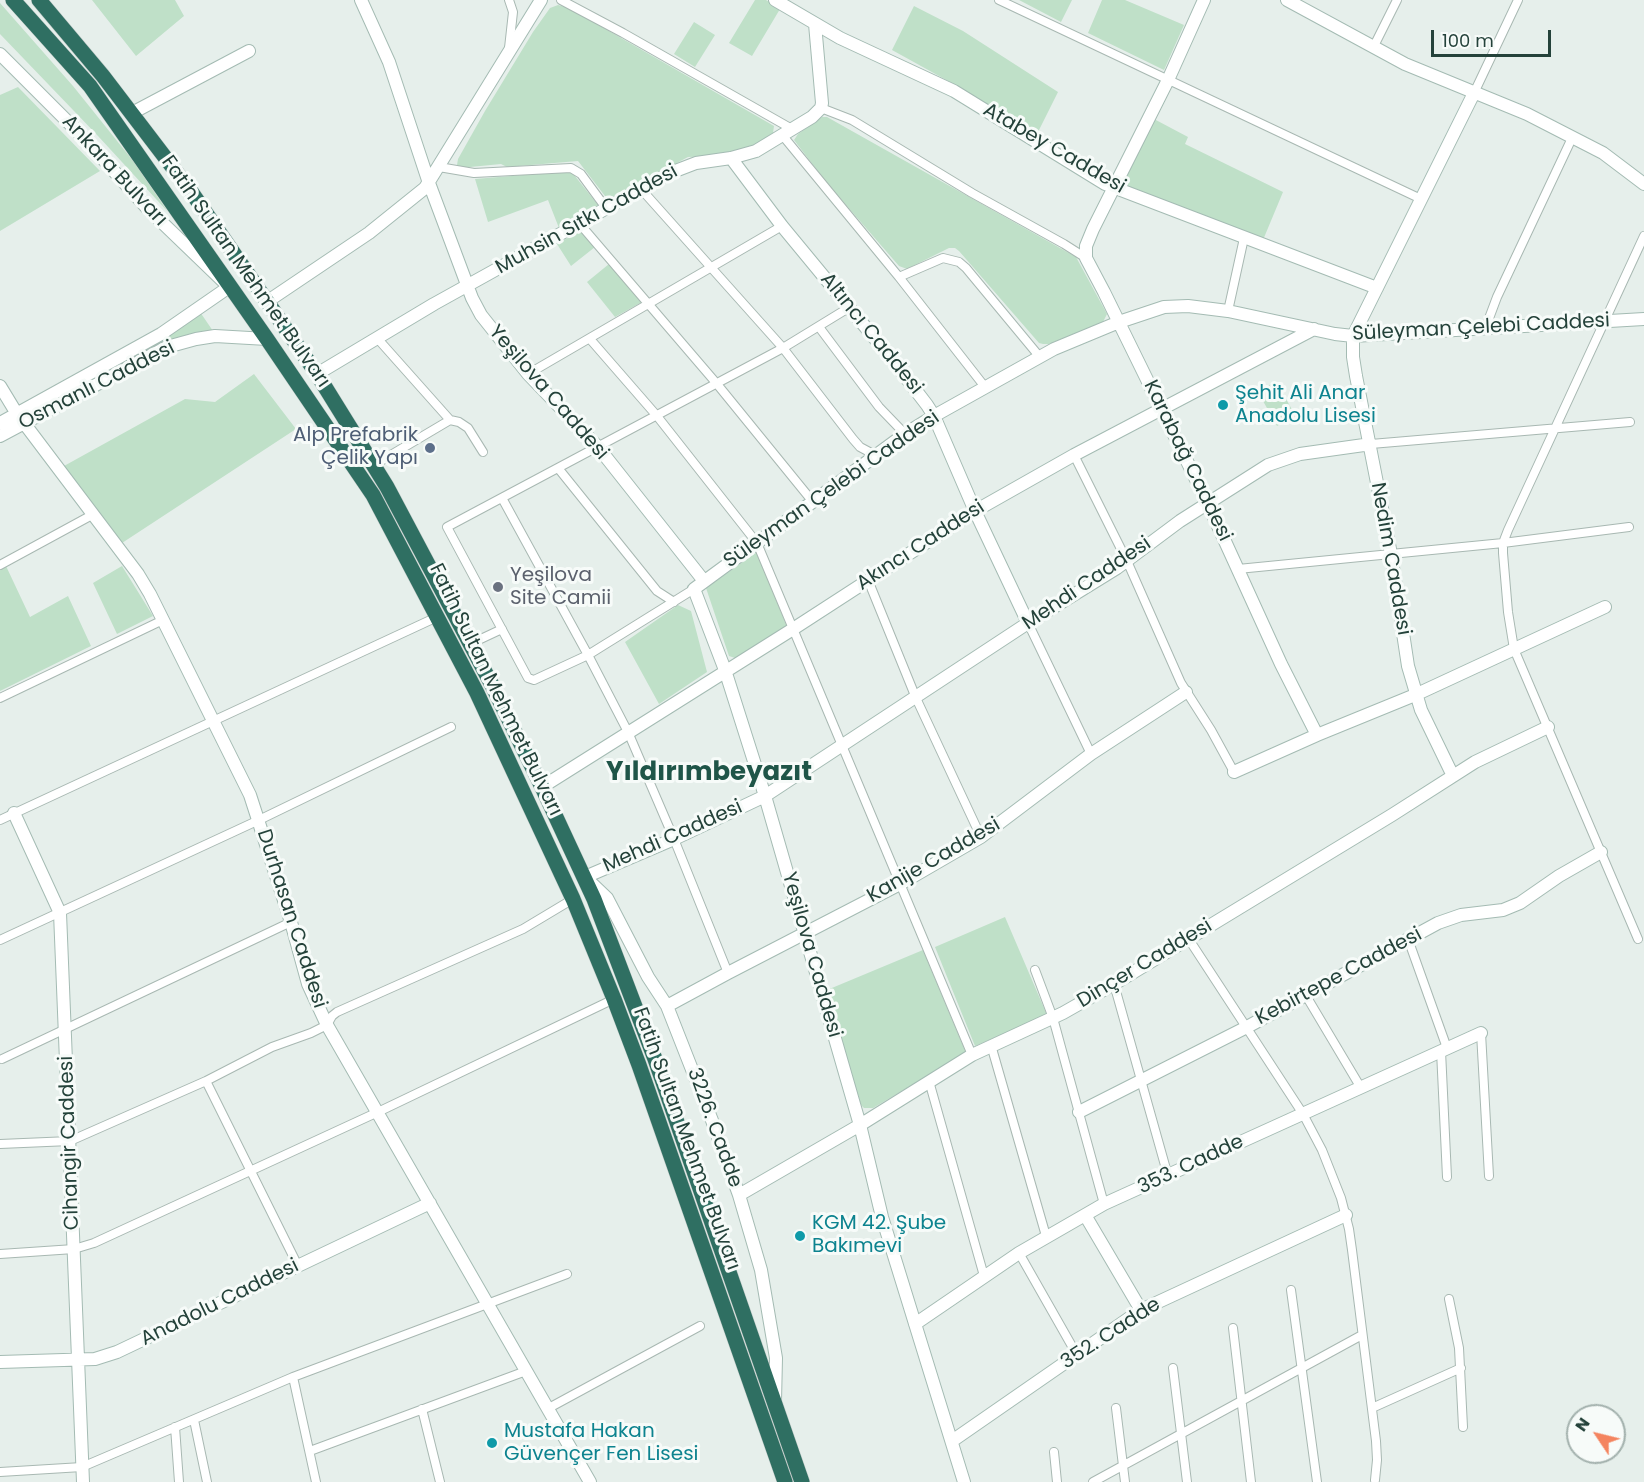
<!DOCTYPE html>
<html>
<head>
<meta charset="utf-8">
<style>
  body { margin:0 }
  #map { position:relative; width:1644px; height:1482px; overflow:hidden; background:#e6efeb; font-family:Poppins,sans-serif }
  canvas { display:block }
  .north { position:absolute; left:1566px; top:1404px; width:60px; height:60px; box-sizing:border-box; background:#f7fbf9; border:2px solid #a3b1ad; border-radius:50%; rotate:305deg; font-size:16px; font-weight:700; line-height:24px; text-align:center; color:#24423a }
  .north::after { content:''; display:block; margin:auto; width:21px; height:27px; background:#f4845f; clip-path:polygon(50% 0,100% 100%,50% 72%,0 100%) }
  .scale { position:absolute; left:1431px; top:30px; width:120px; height:27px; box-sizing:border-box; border:3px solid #24423a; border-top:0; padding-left:8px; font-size:18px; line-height:21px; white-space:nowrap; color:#24423a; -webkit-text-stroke:4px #f7fbf9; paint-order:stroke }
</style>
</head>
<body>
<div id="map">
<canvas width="1644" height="1482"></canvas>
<div class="north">N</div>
<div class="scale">100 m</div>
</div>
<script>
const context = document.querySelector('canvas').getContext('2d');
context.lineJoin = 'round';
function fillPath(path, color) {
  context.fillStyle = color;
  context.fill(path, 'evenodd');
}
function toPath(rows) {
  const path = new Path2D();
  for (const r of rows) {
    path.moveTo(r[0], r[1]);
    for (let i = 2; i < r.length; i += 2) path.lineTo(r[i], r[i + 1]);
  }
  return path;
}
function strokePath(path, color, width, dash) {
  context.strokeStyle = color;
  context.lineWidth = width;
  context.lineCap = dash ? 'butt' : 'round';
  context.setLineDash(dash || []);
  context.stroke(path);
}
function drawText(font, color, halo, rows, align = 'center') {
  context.font = font + ' Poppins,sans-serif';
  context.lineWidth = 6;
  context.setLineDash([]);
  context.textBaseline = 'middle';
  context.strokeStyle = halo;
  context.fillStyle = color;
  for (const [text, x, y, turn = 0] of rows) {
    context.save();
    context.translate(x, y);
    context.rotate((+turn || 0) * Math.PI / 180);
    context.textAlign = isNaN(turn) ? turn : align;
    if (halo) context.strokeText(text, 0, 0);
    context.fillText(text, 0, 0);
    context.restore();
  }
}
fillPath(toPath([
  [92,0,175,0,184,16,136,56],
  [755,0,766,0,780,9,752,56,729,43],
  [1019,0,1072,0,1061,22],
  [1102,0,1125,0,1184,25,1164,70,1088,33],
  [0,3,73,86,134,162,168,212,98,136,0,34],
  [558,5,569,8,774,126,773,133,748,149,720,156,688,157,612,198,605,196,578,161,507,167,501,164,460,168,457,165,458,159,485,111,533,32,550,8],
  [914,6,963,31,1058,92,1036,136,959,87,892,50],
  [694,22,715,35,695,67,674,54],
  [18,87,100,171,0,231,0,95],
  [822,117,827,117,1076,257,1107,314,1103,322,1049,344,1043,344,1039,343,959,251,955,248,949,248,907,269,899,266,826,182,794,140,798,134],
  [1154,119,1188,137,1185,144,1283,192,1263,240,1122,184],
  [571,171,598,205,559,228,548,200,488,222,475,179],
  [580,231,595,247,571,266,557,244],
  [609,264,642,302,615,317,587,282],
  [200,312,213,331,181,337,144,350],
  [254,374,296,429,122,543,64,466,185,399,215,402],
  [1276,381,1295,415,1277,426,1258,392],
  [757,552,787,627,735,658,729,656,706,588],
  [6,566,30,617,68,596,91,646,0,691,0,570],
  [122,566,153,616,117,634,93,583],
  [678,605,691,611,707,672,659,704,625,642],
  [1005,917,1047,1015,975,1046,935,947],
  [923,950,966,1053,873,1108,864,1108,861,1105,827,990]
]), '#bfe0c8');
const street = toPath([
  [561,0,623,33,792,129],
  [999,0,1421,199],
  [509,48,513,12,509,0],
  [1373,48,1397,0],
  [1474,93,1518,0],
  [821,108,852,120,972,193,1064,244,1086,258],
  [783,136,899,277,985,387],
  [439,167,474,173,571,168,581,174,606,208],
  [641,189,783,348,853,439,860,447,875,455],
  [579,223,717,384,813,502],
  [899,277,943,258,959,262,966,268,1039,356],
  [1228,311,1244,238],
  [819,327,879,407,905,434],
  [1485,329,1497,297,1572,138],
  [377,338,450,420],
  [590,339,657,416,757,543,972,1055],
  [528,374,782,226],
  [450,420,459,422,468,428,483,452],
  [1371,444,1630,422],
  [1074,455,1127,561,1181,683,1211,730,1234,772],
  [374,465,450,420],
  [558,468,657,591,674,602],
  [502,498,588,655,628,732,674,839,728,973],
  [0,565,92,515],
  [1238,569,1503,543,1629,527],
  [868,580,916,698,981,837],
  [694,589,588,655,534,680,528,678,447,527,783,348,850,307],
  [1028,623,1091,754],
  [470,644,502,629],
  [0,698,163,620],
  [0,820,437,617],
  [1188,938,1303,1114,1322,1150,1341,1198,1349,1229,1352,1250,1376,1441,1377,1460,1375,1480],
  [1408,939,1447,1048],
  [1638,939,1514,649,1508,612,1503,553,1503,543,1508,530,1644,236],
  [0,940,259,820,451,727],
  [1035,970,1053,1018,1104,1204],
  [1114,984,1168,1176],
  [1305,994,1361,1088],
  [1481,1033,1489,1176],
  [991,1045,1046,1236],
  [1441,1051,1447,1177],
  [2,1059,291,922],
  [206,1081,298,1266],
  [929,1081,984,1276],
  [0,1144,70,1141,206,1081,272,1047,311,1033,327,1025,332,1016,337,1012,523,929,573,899],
  [1019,1253,1077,1355],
  [0,1254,74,1249,94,1243,378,1112,614,999],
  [1291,1290,1317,1482],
  [1449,1299,1459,1348,1463,1427],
  [1233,1328,1251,1482],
  [1173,1368,1187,1482],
  [293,1377,316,1482],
  [1116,1408,1125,1482],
  [1372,1408,1461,1368],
  [422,1409,440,1482],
  [547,1409,700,1326],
  [194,1420,207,1482],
  [175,1427,179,1482],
  [310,1451,526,1371],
  [1054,1452,1057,1482],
  [0,1472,82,1467,293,1377,567,1274],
  [1093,1482,1362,1335]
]);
const secondary = toPath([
  [361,0,389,62,429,183,472,298,481,315,528,374,598,447,704,581],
  [775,0,840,38,954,91,1105,184,1377,288],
  [1204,0,1168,80,1093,229,1086,246,1086,258,1104,292,1208,504,1281,664,1317,735],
  [1287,0,1405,64,1527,114,1603,153,1644,184],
  [0,54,87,141,147,208,229,287,161,334,0,423],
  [132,113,249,51],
  [731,158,782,226,891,358,927,405,934,416,975,511,1028,623],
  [268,301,369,233,425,188,541,0],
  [317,374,434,304,670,173,696,163,731,158,756,151,812,117,821,108,822,103,815,24],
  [0,386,17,414],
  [24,423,138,574,150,594,250,795,291,922,308,984,327,1025,590,1482],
  [0,436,167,347,196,339,215,336,267,339],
  [1234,772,1317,735,1415,695,1605,607],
  [1453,776,1421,710,1408,666,1391,554,1356,376,1353,357,1353,336,1474,93],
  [542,787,793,629,975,511,1074,455,1314,329],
  [14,813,60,913,83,1482],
  [667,1006,728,973,900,884,981,837,1091,754,1186,692],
  [1079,1112,1247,1027,1438,923,1461,915,1503,910,1520,903,1559,876,1601,852],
  [739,1195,860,1125,972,1055,1063,1013,1114,984,1392,815,1475,762,1548,727],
  [1085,1215,1141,1310],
  [915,1324,1019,1253,1104,1204,1481,1033],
  [0,1362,95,1359,117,1352,430,1203],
  [775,1401,776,1358,761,1270,739,1195,713,1123,667,1006,648,977,607,898,585,877,674,839,765,796,1028,623,1117,568,1180,521,1268,465,1300,454,1371,444],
  [952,1441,1141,1310,1346,1215],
  [964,1482,882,1217,860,1125,765,796,725,670,694,589,905,434,934,416,1054,349,1119,322,1164,307,1188,306,1228,311,1335,334,1353,336,1644,319]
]);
const highway = toPath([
  [13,0,90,86,267,339,373,495,477,693,573,899,614,999,639,1065,785,1482],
  [39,0,103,76,190,190,317,374,387,487,492,685,542,787,594,899,655,1059,802,1482]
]);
strokePath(street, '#a8b8b2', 10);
strokePath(secondary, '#a4bbb3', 14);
strokePath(highway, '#c2cac8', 16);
strokePath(street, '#fff', 8);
strokePath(secondary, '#fff', 12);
strokePath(highway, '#2f6f62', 15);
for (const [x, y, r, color] of [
  [1223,405,6,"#0f9aa8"],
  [430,448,6,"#5c6f8a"],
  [498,587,6,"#6b7280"],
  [800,1236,6,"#0f9aa8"],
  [492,1443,6,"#0f9aa8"]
]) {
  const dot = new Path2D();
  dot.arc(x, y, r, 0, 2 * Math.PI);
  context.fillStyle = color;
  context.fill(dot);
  strokePath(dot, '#f7fbf9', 2);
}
drawText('20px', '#24423a', '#f7fbf9', [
  ["Atabey Caddesi",1054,149,30],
  ["Ankara Bulvarı",114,171,47],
  ["Muhsin Sıtkı Caddesi",587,220,-29],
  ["Fatih Sultan Mehmet Bulvarı",245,272,55],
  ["Süleyman Çelebi Caddesi",1481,328,-3],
  ["Altıncı Caddesi",871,334,51],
  ["Osmanlı Caddesi",97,386,-27],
  ["Yeşilova Caddesi",548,393,49],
  ["Karabağ Caddesi",1187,461,64],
  ["Süleyman Çelebi Caddesi",832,490,-35],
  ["Akıncı Caddesi",921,546,-33],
  ["Nedim Caddesi",1390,559,80],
  ["Mehdi Caddesi",1087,584,-34],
  ["Fatih Sultan Mehmet Bulvarı",495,690,64],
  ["Mehdi Caddesi",673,837,-24],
  ["Kanije Caddesi",934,861,-30],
  ["Durhasan Caddesi",291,919,72],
  ["Yeşilova Caddesi",811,955,74],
  ["Dinçer Caddesi",1145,964,-31],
  ["Kebirtepe Caddesi",1339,977,-28],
  ["3226. Cadde",714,1128,70],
  ["Fatih Sultan Mehmet Bulvarı",686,1139,70],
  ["Cihangir Caddesi",70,1143,-92],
  ["353. Cadde",1191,1165,-25],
  ["Anadolu Caddesi",220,1303,-26],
  ["352. Cadde",1111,1334,-33]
]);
drawText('20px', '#0d838f', '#f7fbf9', [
  ["Şehit Ali Anar",1235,394],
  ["Anadolu Lisesi",1235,417],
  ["KGM 42. Şube",812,1224],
  ["Bakımevi",812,1247],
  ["Mustafa Hakan",504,1432],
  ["Güvençer Fen Lisesi",504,1455]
], 'left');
drawText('20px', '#4e5e75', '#f7fbf9', [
  ["Alp Prefabrik",418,436],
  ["Çelik Yapı",418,459]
], 'right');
drawText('20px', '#5b616d', '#f7fbf9', [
  ["Yeşilova",510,576],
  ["Site Camii",510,599]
], 'left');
drawText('bold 26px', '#1f5548', '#f7fbf9', [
  ["Yıldırımbeyazıt",709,773]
]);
</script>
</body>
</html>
